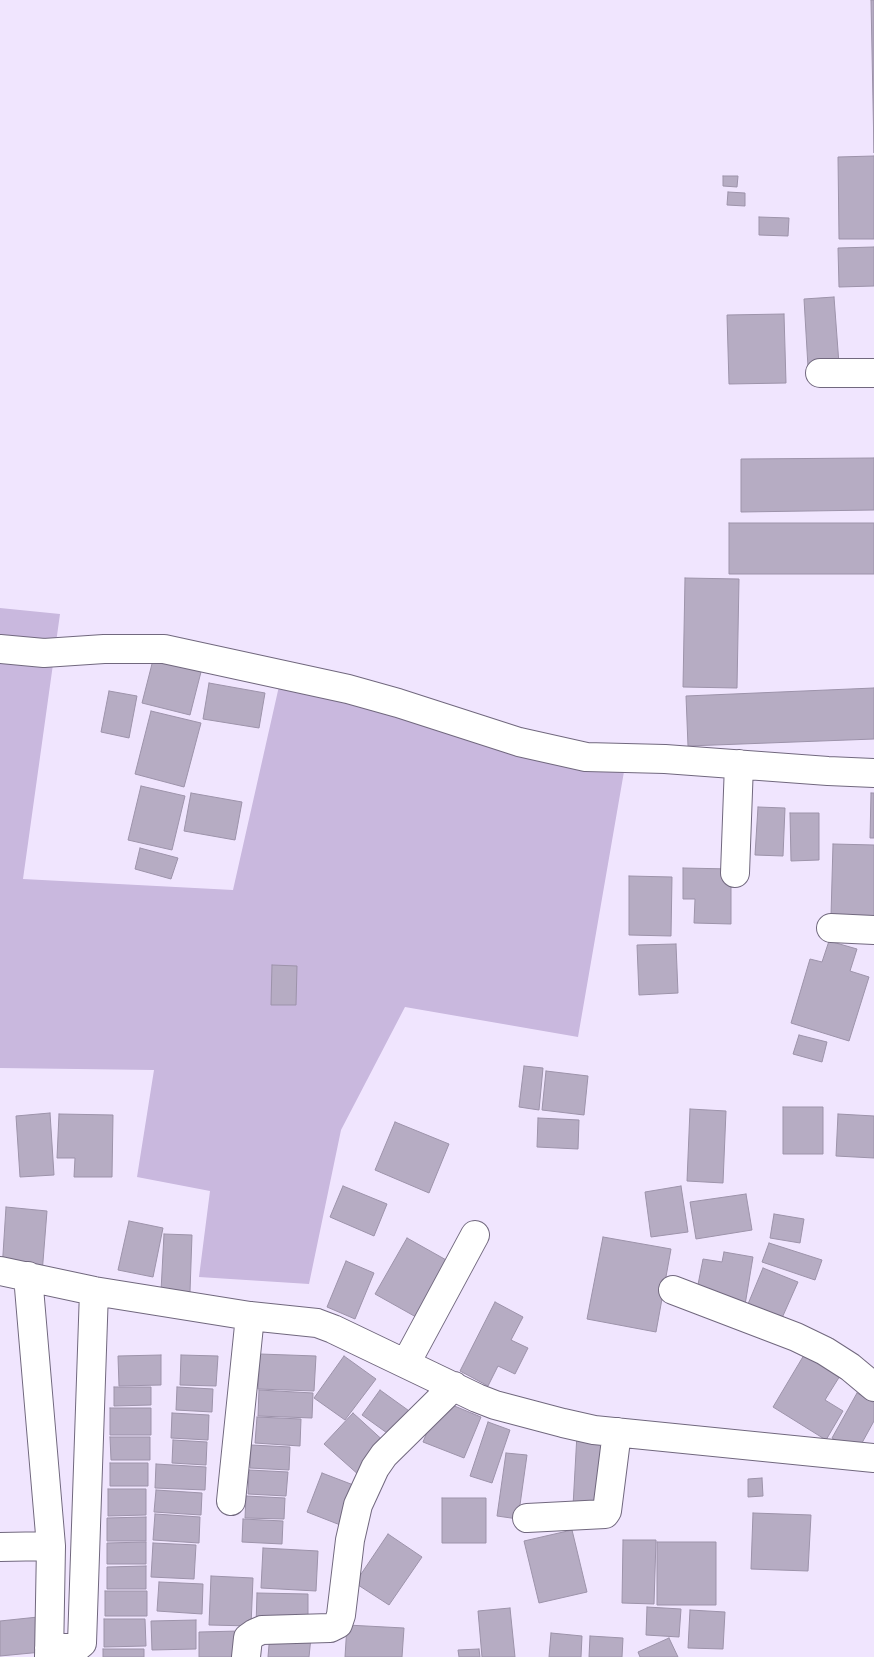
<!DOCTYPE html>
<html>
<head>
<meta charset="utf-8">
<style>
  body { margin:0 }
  canvas { display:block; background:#f0e5fe }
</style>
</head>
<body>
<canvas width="874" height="1657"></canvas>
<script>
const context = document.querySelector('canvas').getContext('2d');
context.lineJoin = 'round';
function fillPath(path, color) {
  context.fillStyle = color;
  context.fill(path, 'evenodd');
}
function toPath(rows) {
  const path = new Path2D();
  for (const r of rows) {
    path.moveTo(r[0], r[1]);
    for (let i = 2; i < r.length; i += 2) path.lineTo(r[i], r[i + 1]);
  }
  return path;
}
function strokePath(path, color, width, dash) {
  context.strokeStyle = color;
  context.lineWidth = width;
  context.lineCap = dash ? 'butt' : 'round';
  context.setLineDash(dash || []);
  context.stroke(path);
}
fillPath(toPath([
  [0,608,60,614,23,879,233,890,284,664,626,760,578,1037,405,1007,341,1130,309,1284,199,1277,210,1191,137,1177,154,1070,0,1068]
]), '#c9b8de');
const building = toPath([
  [871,0,874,0,874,153,871,0],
  [874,156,874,239,839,239,838,157,874,156],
  [723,176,738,176,737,187,723,186,723,176],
  [728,192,745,193,745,206,727,205,728,192],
  [759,217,789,218,788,236,759,235,759,217],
  [874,247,874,286,839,287,838,248,874,247],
  [834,297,839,364,808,367,804,299,834,297],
  [784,314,786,383,729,384,727,315,784,314],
  [874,458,874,510,741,512,741,459,874,458],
  [729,523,874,523,874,574,729,574,729,523],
  [685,578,739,579,737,688,683,687,685,578],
  [154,656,202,668,190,715,142,703,154,656],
  [209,683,265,693,259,728,203,719,209,683],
  [874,688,874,739,688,746,686,696,874,688],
  [109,691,137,696,129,738,101,732,109,691],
  [151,711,201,723,184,787,135,774,151,711],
  [141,786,185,796,172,850,128,840,141,786],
  [191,793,242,802,235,840,184,831,191,793],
  [871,793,874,793,874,838,870,838,871,793],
  [758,807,785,808,783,856,755,855,758,807],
  [790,813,819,813,819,860,791,861,790,813],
  [833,844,874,845,874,918,831,916,833,844],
  [140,848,178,858,171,879,135,869,140,848],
  [683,868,731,869,731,924,694,923,695,899,683,899,683,868],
  [629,876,672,877,671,936,629,935,629,876],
  [829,941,857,949,850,971,869,977,849,1041,791,1023,810,959,822,962,829,941],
  [676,944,678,993,639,995,637,945,676,944],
  [272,965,297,966,296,1005,271,1005,272,965],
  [799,1035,827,1042,822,1062,793,1054,799,1035],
  [524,1066,543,1068,539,1110,519,1107,524,1066],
  [546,1071,588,1076,584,1115,542,1110,546,1071],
  [783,1107,823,1107,823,1154,783,1154,783,1107],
  [690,1109,726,1111,723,1183,687,1181,690,1109],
  [50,1113,54,1175,20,1177,16,1116,50,1113],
  [59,1114,113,1115,112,1177,74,1177,75,1158,57,1158,59,1114],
  [838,1114,874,1116,874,1158,836,1156,838,1114],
  [538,1118,579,1120,578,1149,537,1147,538,1118],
  [395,1122,449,1144,429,1193,375,1170,395,1122],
  [343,1186,387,1204,374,1236,330,1217,343,1186],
  [681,1186,688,1232,651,1237,645,1192,681,1186],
  [746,1194,752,1230,696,1239,690,1202,746,1194],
  [6,1207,47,1211,42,1274,2,1270,6,1207],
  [774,1214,804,1219,800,1243,770,1238,774,1214],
  [129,1221,163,1228,153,1277,118,1270,129,1221],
  [164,1234,192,1235,190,1292,161,1291,164,1234],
  [603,1237,671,1249,656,1332,587,1319,603,1237],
  [407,1238,448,1261,416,1317,375,1294,407,1238],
  [769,1243,822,1260,815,1280,762,1262,769,1243],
  [724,1252,753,1257,745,1305,696,1295,703,1259,722,1262,724,1252],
  [346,1261,374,1273,355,1319,327,1307,346,1261],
  [763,1268,798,1282,782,1318,748,1304,763,1268],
  [495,1302,523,1317,511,1340,528,1348,515,1374,498,1366,488,1386,460,1371,495,1302],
  [807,1350,843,1371,825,1400,843,1411,826,1440,773,1407,807,1350],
  [260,1354,316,1356,314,1391,258,1389,260,1354],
  [161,1355,161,1385,119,1386,118,1356,161,1355],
  [181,1355,218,1356,216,1386,180,1385,181,1355],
  [344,1356,376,1379,345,1420,314,1398,344,1356],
  [114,1387,151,1387,151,1405,114,1406,114,1387],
  [177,1387,213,1389,212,1412,176,1410,177,1387],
  [259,1390,313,1393,312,1418,258,1416,259,1390],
  [380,1390,412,1413,394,1438,362,1415,380,1390],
  [857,1393,874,1403,874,1421,857,1452,832,1438,857,1393],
  [440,1400,481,1417,464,1458,423,1442,440,1400],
  [110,1408,151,1408,151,1435,110,1435,110,1408],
  [172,1413,209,1415,208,1440,171,1438,172,1413],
  [353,1413,388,1445,360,1476,324,1444,353,1413],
  [257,1417,301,1419,300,1446,255,1443,257,1417],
  [488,1422,510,1430,492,1483,470,1476,488,1422],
  [577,1434,607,1436,603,1508,573,1506,577,1434],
  [110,1437,150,1437,150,1460,111,1460,110,1437],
  [173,1440,207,1442,206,1465,172,1463,173,1440],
  [251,1445,290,1447,289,1470,250,1468,251,1445],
  [506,1453,527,1455,518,1519,497,1516,506,1453],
  [110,1463,148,1463,148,1486,110,1486,110,1463],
  [156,1464,206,1467,205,1490,155,1488,156,1464],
  [249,1470,288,1472,286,1496,248,1494,249,1470],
  [322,1473,364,1489,348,1528,307,1512,322,1473],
  [762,1478,763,1496,748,1497,748,1479,762,1478],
  [108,1489,146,1489,146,1515,108,1516,108,1489],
  [156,1490,202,1493,201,1515,154,1512,156,1490],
  [246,1496,285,1498,284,1519,245,1518,246,1496],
  [442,1498,486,1498,486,1543,442,1543,442,1498],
  [753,1513,811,1515,808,1571,751,1569,753,1513],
  [155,1514,200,1517,199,1543,153,1540,155,1514],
  [146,1517,146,1541,107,1541,107,1518,146,1517],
  [243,1519,283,1521,282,1544,242,1542,243,1519],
  [572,1530,587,1592,539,1603,524,1541,572,1530],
  [388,1534,422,1557,389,1605,355,1583,388,1534],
  [623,1540,656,1540,654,1604,622,1603,623,1540],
  [146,1542,146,1564,107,1564,107,1543,146,1542],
  [657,1542,716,1542,716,1605,657,1605,657,1542],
  [153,1543,196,1545,194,1579,151,1577,153,1543],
  [263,1548,318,1551,316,1591,261,1588,263,1548],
  [146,1566,146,1589,107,1589,107,1567,146,1566],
  [211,1576,253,1578,251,1626,209,1625,211,1576],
  [159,1582,203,1584,202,1614,157,1611,159,1582],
  [105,1591,147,1591,147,1616,105,1616,105,1591],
  [257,1593,308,1594,308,1627,256,1626,257,1593],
  [647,1607,681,1609,679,1637,646,1635,647,1607],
  [510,1608,515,1657,482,1657,478,1611,510,1608],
  [690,1610,725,1612,723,1649,688,1648,690,1610],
  [38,1617,42,1652,0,1656,0,1621,38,1617],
  [104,1619,145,1619,146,1646,104,1647,104,1619],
  [196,1620,196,1649,152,1650,151,1621,196,1620],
  [347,1625,404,1628,402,1657,345,1657,347,1625],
  [239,1631,240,1657,199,1657,199,1632,239,1631],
  [270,1633,311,1637,309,1657,268,1657,270,1633],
  [551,1633,582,1636,581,1657,549,1657,551,1633],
  [590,1636,623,1638,622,1657,589,1657,590,1636],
  [669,1638,678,1657,640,1657,638,1652,669,1638],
  [103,1649,144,1649,144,1657,103,1657,103,1649],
  [479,1649,480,1657,459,1657,458,1650,479,1649]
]);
fillPath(building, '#b6acc3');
strokePath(building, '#9d93aa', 1);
const street = toPath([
  [820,373,874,373],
  [0,649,44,653,104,649,164,649,348,689,398,703,519,742,586,757,665,759,828,771,874,773],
  [735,873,739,764],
  [831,928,874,930],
  [0,1271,94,1291,250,1316,317,1323,333,1329,477,1398,495,1405,563,1423,594,1430,874,1458],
  [28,1276,51,1546,49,1657],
  [673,1290,796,1337,825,1351,850,1367,874,1387],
  [406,1363,475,1235],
  [231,1501,250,1316],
  [527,1518,605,1514,607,1511,617,1432],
  [0,1547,51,1546],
  [49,1648,76,1648,82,1643,94,1291],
  [246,1657,248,1638,255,1633,262,1630,330,1628,338,1624,341,1615,350,1540,358,1505,375,1468,384,1455,454,1386]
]);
strokePath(street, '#71687e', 30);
strokePath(street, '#fff', 28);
</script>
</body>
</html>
